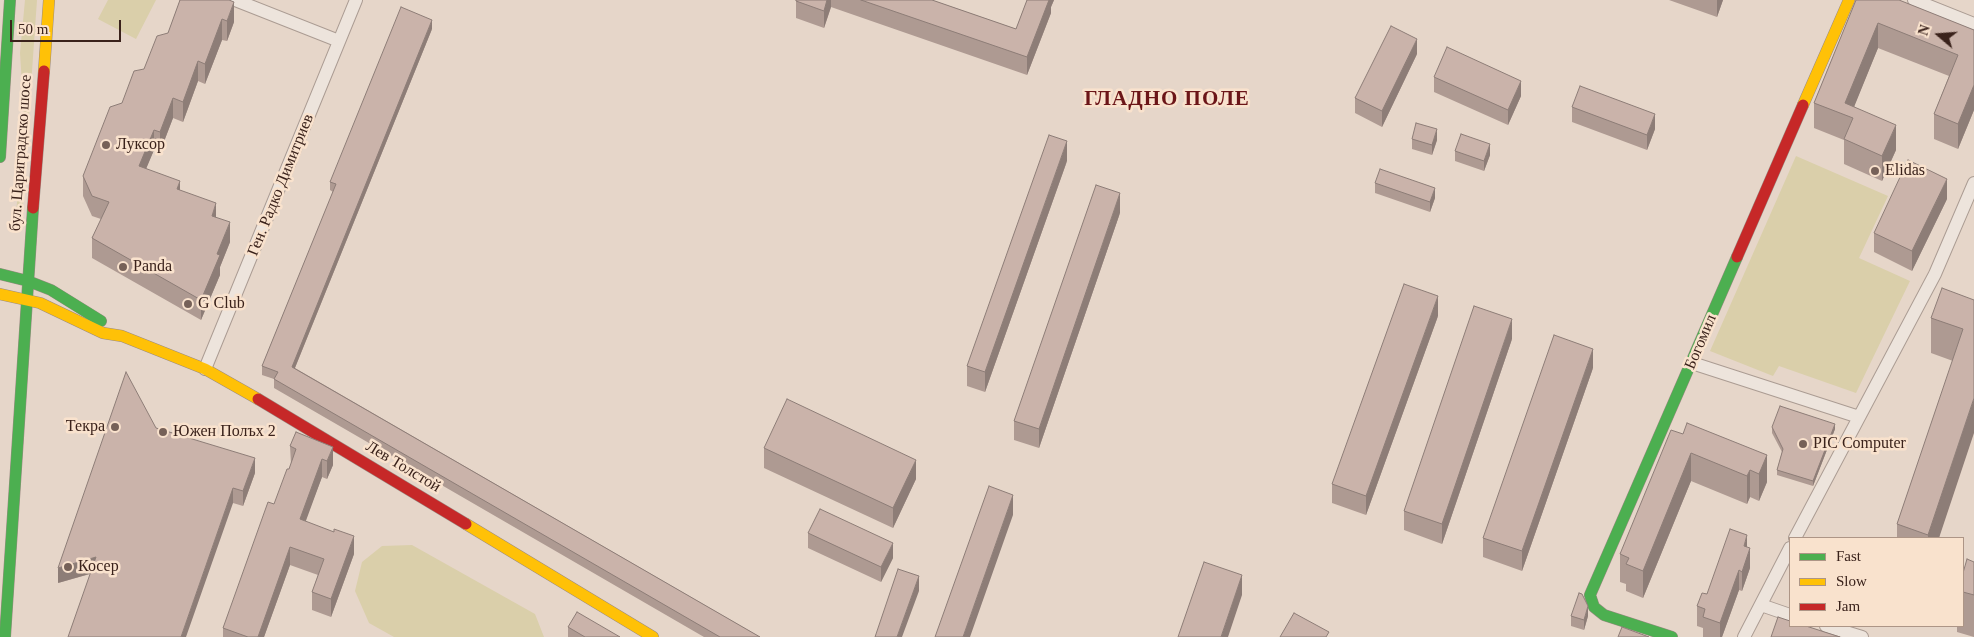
<!DOCTYPE html>
<html>
<head>
<meta charset="utf-8">
<style>
  body { margin:0 }
  #map { position:relative; width:1974px; height:637px; overflow:hidden; background:#e6d6c9; font-family:Georgia,serif }
  canvas { display:block }
  .legend { position:absolute; left:1789px; top:537px; width:175px; height:90px; box-sizing:border-box; background:#f9e2cd; border:1px solid #ad9586; margin:0; padding:6px 9px; list-style:none; font-size:15px; color:#3a221b }
  .legend li { display:flex; align-items:center; gap:10px; height:25px }
  .legend b { width:25px; border:1px solid #ad9586 }
  .north { position:absolute; left:1914px; top:10px; width:50px; height:50px; -webkit-text-stroke:4px #f9e2cd; paint-order:stroke; rotate:288deg; font-size:14px; font-weight:700; line-height:20px; text-align:center; color:#3a221b }
  .north::after { content:''; display:block; margin:auto; width:18px; height:22px; background:#3a221b; clip-path:polygon(50% 0,100% 100%,50% 72%,0 100%) }
  .scale { position:absolute; left:10px; top:20px; width:111px; height:22px; box-sizing:border-box; border:2px solid #3a221b; border-top:0; padding-left:6px; font-size:15px; line-height:18px; white-space:nowrap; color:#3a221b; -webkit-text-stroke:4px #f9e2cd; paint-order:stroke }
</style>
</head>
<body>
<div id="map">
<canvas width="1974" height="637"></canvas>
<ul class="legend">
<li><b style="height:6px;background:#4caf50"></b>Fast</li>
<li><b style="height:6px;background:#ffc107"></b>Slow</li>
<li><b style="height:6px;background:#c62828"></b>Jam</li>
</ul>
<div class="north">N</div>
<div class="scale">50 m</div>
</div>
<script>
const context = document.querySelector('canvas').getContext('2d');
context.lineJoin = 'round';
function fillPath(path, color) {
  context.fillStyle = color;
  context.fill(path, 'evenodd');
}
function toPath(rows) {
  const path = new Path2D();
  for (const r of rows) {
    path.moveTo(r[0], r[1]);
    for (let i = 2; i < r.length; i += 2) path.lineTo(r[i], r[i + 1]);
  }
  return path;
}
function strokePath(path, color, width, dash) {
  context.strokeStyle = color;
  context.lineWidth = width;
  context.lineCap = dash ? 'butt' : 'round';
  context.setLineDash(dash || []);
  context.stroke(path);
}
function drawText(font, color, halo, rows, align = 'center') {
  context.font = font + ' Georgia,serif';
  context.lineWidth = 5;
  context.setLineDash([]);
  context.textBaseline = 'middle';
  context.strokeStyle = halo;
  context.fillStyle = color;
  for (const [text, x, y, turn = 0] of rows) {
    context.save();
    context.translate(x, y);
    context.rotate((+turn || 0) * Math.PI / 180);
    context.textAlign = isNaN(turn) ? turn : align;
    if (halo) context.strokeText(text, 0, 0);
    context.fillText(text, 0, 0);
    context.restore();
  }
}
fillPath(toPath([
  [25,0,37,0,21,228,15,227,24,114,20,53],
  [108,0,156,0,136,39,98,19],
  [1796,156,1888,196,1859,258,1910,281,1856,393,1779,366,1773,376,1710,351],
  [412,545,535,614,544,637,394,637,369,623,355,591,362,562,382,546]
]), '#dacfaa');
const street = toPath([
  [235,0,339,41],
  [1914,0,1974,24],
  [1692,363,1859,417],
  [205,369,356,0],
  [1795,538,1935,274,1974,183],
  [1761,605,1790,615],
  [1826,626,1862,637],
  [1744,637,1790,548]
]);
const fast = toPath([
  [0,157,10,0],
  [0,274,28,281,51,290,101,321],
  [5,637,33,208],
  [1672,637,1604,615,1594,607,1590,595,1737,257]
]);
const slow = toPath([
  [44,71,49,0],
  [1803,105,1849,0],
  [0,294,40,303,103,333,122,336,205,369,258,399],
  [466,524,653,637]
]);
const jam = toPath([
  [33,208,44,71],
  [1737,257,1803,105],
  [258,399,466,524]
]);
strokePath(street, '#ab9c93', 14);
strokePath(fast, '#9a8b83', 12);
strokePath(slow, '#9a8b83', 12);
strokePath(jam, '#9a8b83', 12);
strokePath(street, '#ede4dc', 12);
strokePath(fast, '#4caf50', 11);
strokePath(slow, '#ffc107', 11);
strokePath(jam, '#c62828', 11);
fillPath(toPath([
  [180,0,234,22,227,41,222,40,205,84,198,81,183,122,173,118,160,152,154,150,146,168,180,190,216,217,230,242,220,267,220,275,201,320,92,258,92,238,101,219,92,216,83,196,83,176,122,103,168,33],
  [796,0,932,0,1016,29,1027,0,1054,0,1051,7,1051,13,1027,75,831,7,824,28,796,18],
  [1669,0,1723,0,1717,17],
  [1856,0,1974,30,1974,110,1958,149,1934,139,1934,114,1949,76,1878,48,1854,106,1896,150,1882,181,1844,164,1844,140,1814,128,1814,103],
  [432,29,295,368,760,637,704,637,274,388,274,379,262,375,262,366,333,192,330,190,330,182],
  [1417,54,1382,127,1355,113,1355,98],
  [1434,77,1521,96,1508,125,1434,92],
  [1572,107,1655,129,1647,150,1572,122],
  [1412,139,1437,140,1432,155,1412,149],
  [1455,151,1490,155,1484,171,1455,161],
  [1067,161,985,392,967,386,967,366],
  [1375,183,1435,198,1430,212,1375,193],
  [1947,199,1912,271,1874,252,1874,233],
  [1120,213,1039,448,1014,440,1014,421],
  [1974,300,1939,538,1897,538,1897,524,1953,361,1931,353,1931,318],
  [1438,316,1366,515,1332,503,1332,484],
  [1512,339,1442,544,1404,530,1404,511],
  [1593,368,1522,571,1483,557,1483,538],
  [1772,427,1835,429,1813,486,1777,475,1777,470,1782,452,1772,433],
  [296,432,333,465,327,479,322,477,305,521,354,554,331,617,312,610,312,592,318,575,290,565,264,637,223,637,223,628,291,464,290,446],
  [1683,434,1767,455,1767,482,1759,501,1750,497,1747,504,1691,481,1643,598,1626,591,1626,584,1620,582,1620,554],
  [764,448,916,479,893,528,764,468],
  [255,473,243,506,233,503,90,574,58,583],
  [808,533,893,558,881,582,808,548],
  [1747,547,1750,568,1742,591,1739,590,1722,637,1703,637,1703,628,1697,626,1697,606],
  [1974,562,1974,637,1957,632,1957,626,1963,626,1963,573],
  [1571,616,1588,616,1584,630,1571,626],
  [568,627,620,637,568,637]
]), '#ae9a92');
fillPath(toPath([
  [827,0,831,0,831,7,824,28,824,11],
  [1049,0,1054,0,1051,7,1051,13,1027,75,1027,57],
  [1717,0,1723,0,1717,17],
  [234,2,234,22,227,41,227,21],
  [222,19,222,40,205,84,205,64],
  [432,20,432,29,292,375,292,367],
  [1878,23,1878,48,1850,117,1845,103],
  [1417,39,1417,54,1382,127,1382,111],
  [198,61,198,81,183,122,183,102],
  [1521,81,1521,96,1508,125,1508,110],
  [1974,85,1974,110,1958,149,1958,124],
  [173,98,173,118,160,152,160,132],
  [1655,114,1655,129,1647,150,1647,135],
  [1896,125,1896,150,1882,181,1882,156],
  [1437,129,1437,140,1432,155,1432,145],
  [154,130,154,150,139,186,139,166],
  [1067,141,1067,161,985,392,985,372],
  [1490,144,1490,155,1484,171,1484,161],
  [1947,179,1947,199,1912,271,1912,251],
  [180,181,180,201,177,189],
  [1435,188,1435,198,1430,212,1430,202],
  [1120,193,1120,213,1039,448,1039,429],
  [216,203,216,223,212,216],
  [230,222,230,242,220,267,220,275,201,320,201,300,217,254],
  [1438,296,1438,316,1366,515,1366,496],
  [1512,319,1512,339,1442,544,1442,524],
  [1593,349,1593,368,1522,571,1522,551],
  [1974,398,1974,433,1939,538,1928,538,1928,535],
  [1835,424,1835,429,1813,486,1813,481],
  [333,447,333,465,327,479,327,461],
  [1691,453,1691,481,1643,598,1643,571],
  [1767,455,1767,482,1759,501,1759,474],
  [255,458,255,473,243,506,243,491],
  [322,459,322,477,300,537,300,519],
  [916,460,916,479,893,528,893,508],
  [1750,470,1750,497,1747,504,1747,476],
  [233,488,233,503,186,637,181,637],
  [1013,495,1013,515,970,637,963,637],
  [1747,535,1747,554,1744,546],
  [354,536,354,554,331,617,331,599],
  [893,543,893,558,881,582,881,567],
  [290,547,290,565,264,637,258,637],
  [1750,548,1750,568,1742,591,1742,572],
  [96,557,96,572,58,583,58,568],
  [1739,570,1739,590,1722,637,1720,637,1720,623],
  [1242,575,1242,595,1228,637,1221,637],
  [919,576,919,591,902,637,897,637],
  [1588,606,1588,616,1584,630,1584,620]
]), '#8d7d77');
const building = toPath([
  [180,0,229,0,234,2,227,21,222,19,205,64,198,61,183,102,173,98,160,132,154,130,139,166,180,181,177,189,216,203,212,216,230,222,217,254,220,255,201,300,92,238,109,202,92,196,83,176,110,107,122,103,134,71,144,69,157,36,168,33,180,0],
  [796,0,827,0,824,11,796,1,796,0],
  [861,0,932,0,1016,29,1027,0,1049,0,1027,57,861,0],
  [1856,0,1899,0,1974,30,1974,85,1958,124,1934,114,1958,55,1878,23,1845,103,1896,125,1882,156,1844,139,1853,118,1814,103,1856,0],
  [401,7,432,20,292,367,760,637,720,637,274,379,278,372,262,366,336,184,330,182,401,7],
  [1391,26,1417,39,1382,111,1355,98,1391,26],
  [1447,47,1521,81,1508,110,1434,77,1447,47],
  [1580,86,1655,114,1647,135,1572,107,1580,86],
  [1416,123,1437,129,1432,145,1412,139,1416,123],
  [1461,134,1490,144,1484,161,1455,151,1461,134],
  [1049,135,1067,141,985,372,967,366,1049,135],
  [1908,160,1947,179,1912,251,1874,233,1908,160],
  [1380,169,1435,188,1430,202,1375,183,1380,169],
  [1096,185,1120,193,1039,429,1014,421,1096,185],
  [1404,284,1438,296,1366,496,1332,484,1404,284],
  [1942,288,1974,300,1974,398,1928,535,1897,524,1963,329,1931,318,1942,288],
  [1474,306,1512,319,1442,524,1404,511,1474,306],
  [1554,335,1593,349,1522,551,1483,538,1554,335],
  [126,372,156,428,255,458,243,491,233,488,181,637,68,637,96,557,58,568,126,372],
  [787,399,916,460,893,508,764,448,787,399],
  [1780,406,1835,424,1813,481,1777,470,1783,449,1772,427,1780,406],
  [1687,423,1767,455,1759,474,1750,470,1747,476,1691,453,1643,571,1626,564,1629,558,1620,554,1671,430,1683,434,1687,423],
  [296,432,333,447,327,461,322,459,300,519,334,532,334,529,354,536,331,599,312,592,324,559,290,547,258,637,248,637,223,628,268,502,274,504,287,469,289,469,296,449,290,446,296,432],
  [989,486,1013,495,963,637,935,637,989,486],
  [820,509,893,543,881,567,808,533,820,509],
  [1730,529,1747,535,1744,546,1750,548,1742,572,1739,570,1720,623,1703,617,1705,609,1697,606,1702,593,1707,594,1730,529],
  [1967,559,1974,562,1974,595,1963,592,1963,573,1967,559],
  [1204,562,1242,575,1221,637,1178,637,1204,562],
  [898,569,919,576,897,637,875,637,898,569],
  [1579,593,1582,594,1588,606,1584,620,1571,616,1579,593],
  [577,612,620,637,585,637,568,627,577,612],
  [1294,613,1329,632,1326,637,1280,637,1294,613],
  [1778,617,1790,621,1790,626,1806,626,1840,637,1771,637,1778,617],
  [1622,627,1649,637,1618,637,1622,627]
]);
fillPath(building, '#cab3aa');
strokePath(building, '#8d7d77', 1);
for (const [x, y, r, color] of [
  [106,145,5,"#766158"],
  [1875,171,5,"#766158"],
  [123,267,5,"#766158"],
  [188,304,5,"#766158"],
  [115,427,5,"#766158"],
  [163,432,5,"#766158"],
  [1803,444,5,"#766158"],
  [68,567,5,"#766158"]
]) {
  const dot = new Path2D();
  dot.arc(x, y, r, 0, 2 * Math.PI);
  context.fillStyle = color;
  context.fill(dot);
  strokePath(dot, '#f9e2cd', 2);
}
drawText('16px', '#3a221b', '#f9e2cd', [
  ["Луксор",116,145],
  ["Elidas",1885,171],
  ["Panda",133,267],
  ["G Club",198,304],
  ["Текра",105,427,"right"],
  ["Южен Полъх 2",173,432],
  ["PIC Computer",1813,444],
  ["Косер",78,567]
], 'left');
drawText('16px', '#3a221b', '#f9e2cd', [
  ["бул. Цариградско шосе",21,153,-86],
  ["Ген. Радко Димитриев",281,185,-68],
  ["Богомил",1701,342,-67],
  ["Лев Толстой",403,467,31]
]);
context.letterSpacing = '1px';
drawText('bold 21px', '#6b1518', '#f9e2cd', [
  ["ГЛАДНО ПОЛЕ",1167,100]
]);
context.letterSpacing = '0px';
</script>
</body>
</html>
